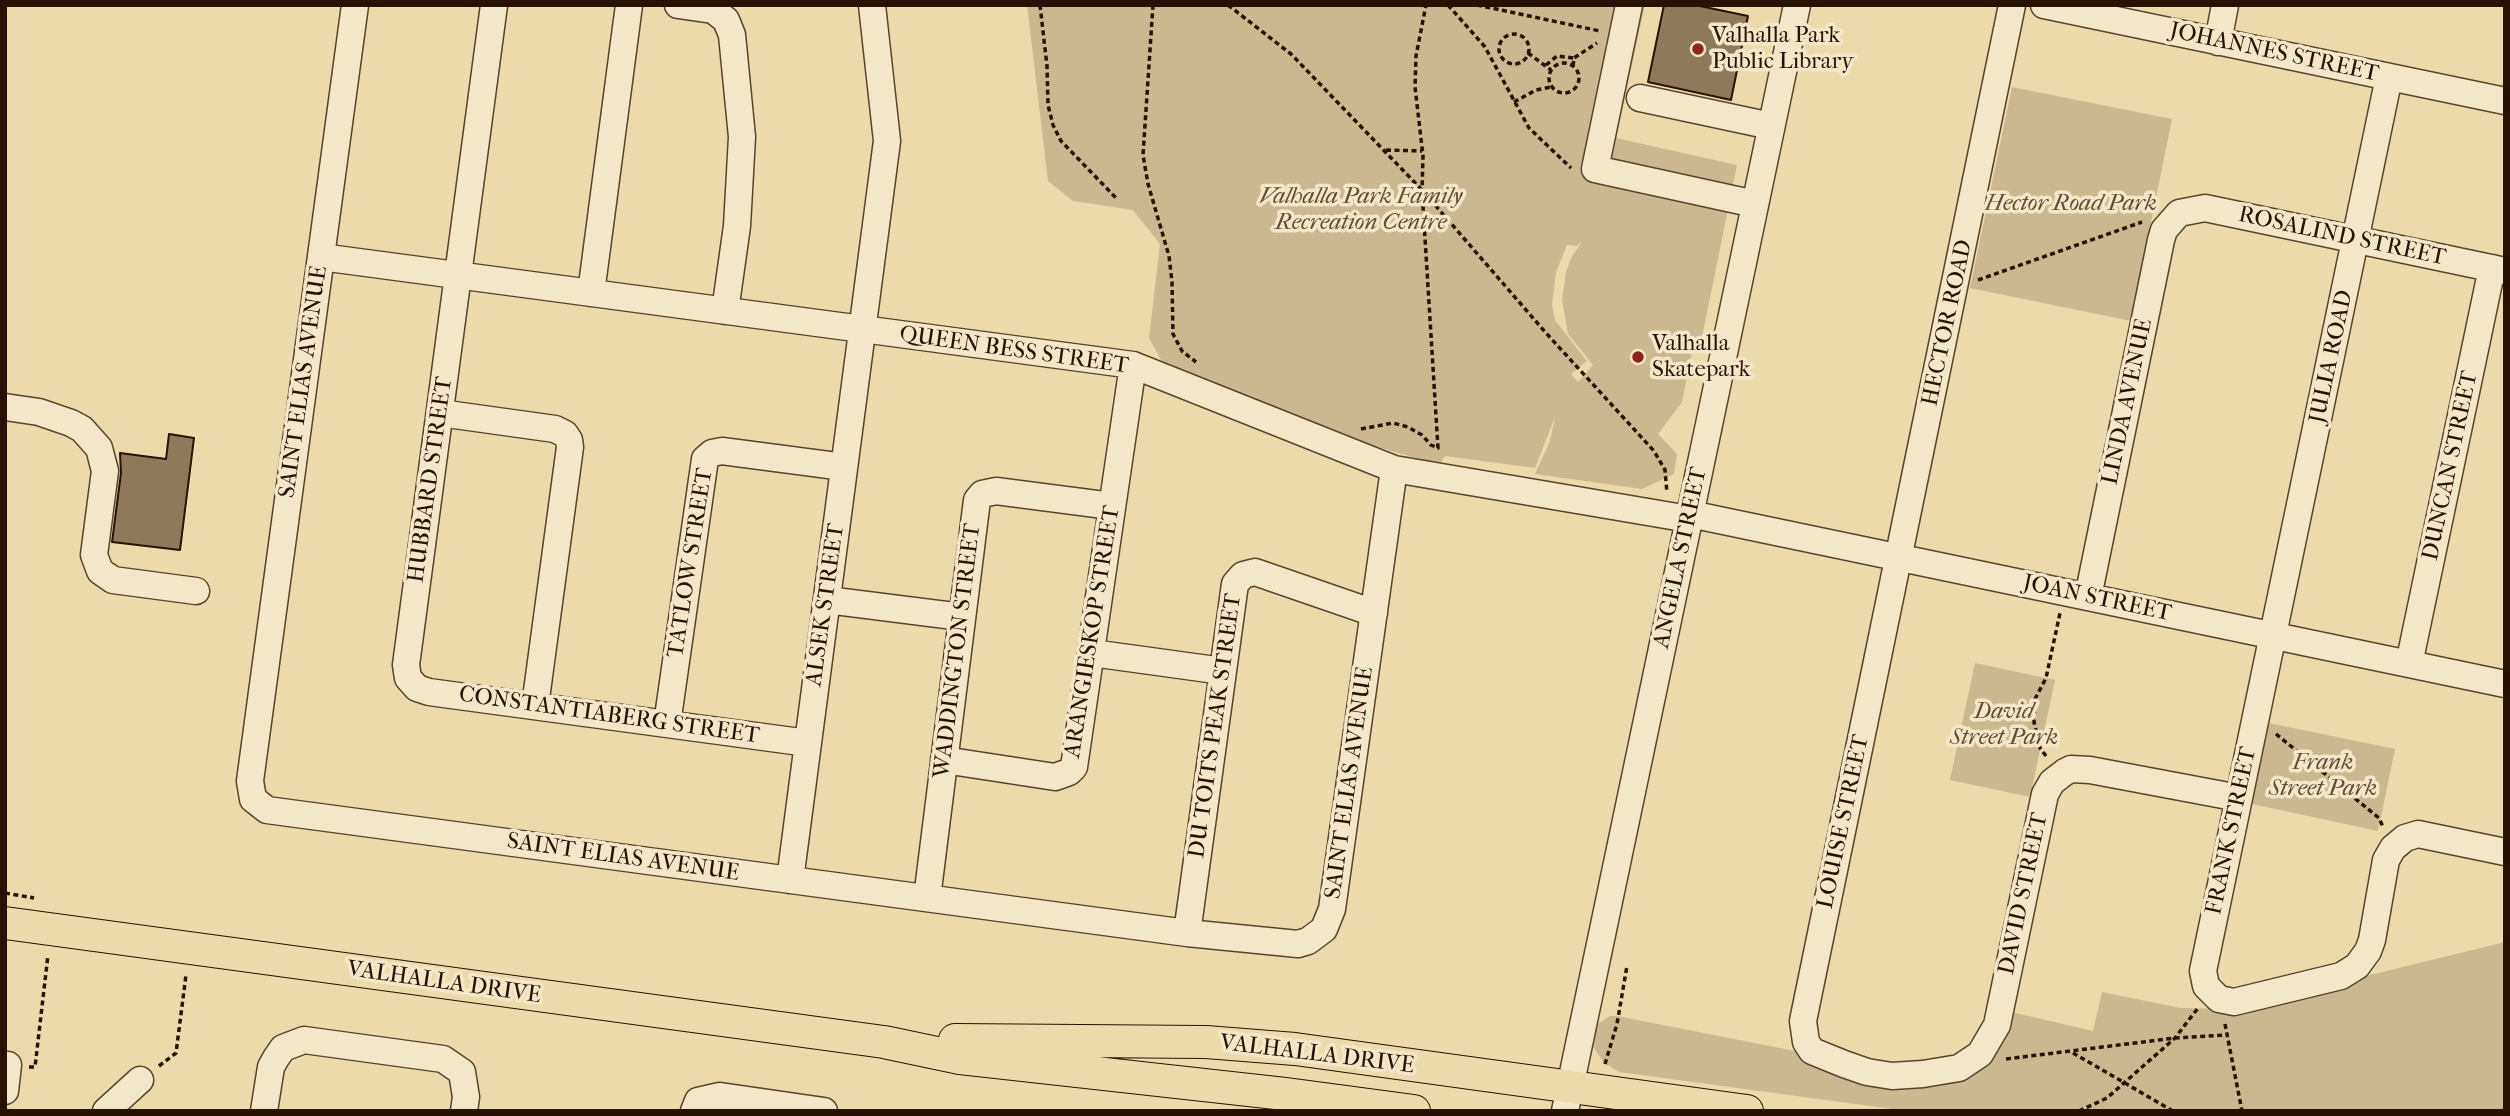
<!DOCTYPE html>
<html>
<head>
<meta charset="utf-8">
<style>
  body { margin:0 }
  #map { position:relative; width:2510px; height:1116px; overflow:hidden; background:#ebdbab; font-family:"IM FELL French Canon",serif }
  canvas { display:block }
  .frame { position:absolute; inset:0; border:7px solid #271100; pointer-events:none }
</style>
</head>
<body>
<div id="map">
<canvas width="2510" height="1116"></canvas>
<div class="frame"></div>
</div>
<script>
const context = document.querySelector('canvas').getContext('2d');
context.lineJoin = 'round';
function fillPath(path, color) {
  context.fillStyle = color;
  context.fill(path, 'evenodd');
}
function toPath(rows) {
  const path = new Path2D();
  for (const r of rows) {
    if (r.length === 3) {
      path.moveTo(r[0] + r[2], r[1]);
      path.arc(r[0], r[1], r[2], 0, 2 * Math.PI);
      continue;
    }
    path.moveTo(r[0], r[1]);
    for (let i = 2; i < r.length; i += 2) path.lineTo(r[i], r[i + 1]);
  }
  return path;
}
function strokePath(path, color, width, dash) {
  context.strokeStyle = color;
  context.lineWidth = width;
  context.lineCap = dash ? 'butt' : 'round';
  context.setLineDash(dash || []);
  context.stroke(path);
}
function drawText(font, color, halo, rows, align = 'center') {
  context.font = font + ' "IM FELL French Canon",serif';
  context.lineWidth = 7;
  context.setLineDash([]);
  context.textBaseline = 'middle';
  context.strokeStyle = halo;
  context.fillStyle = color;
  for (const [text, x, y, turn = 0] of rows) {
    context.save();
    context.translate(x, y);
    context.rotate((+turn || 0) * Math.PI / 180);
    context.textAlign = isNaN(turn) ? turn : align;
    if (halo) context.strokeText(text, 0, 0);
    context.fillText(text, 0, 0);
    context.restore();
  }
}
fillPath(toPath([
  [1027,5,1645,5,1616,138,1737,165,1701,342,1694,342,1682,402,1658,434,1677,454,1674,474,1642,489,1535,474,1550,441,1555,417,1535,468,1445,456,1439,465,1355,440,1162,362,1149,338,1160,244,1133,210,1073,201,1048,181],
  [1582,242,1571,258,1566,272,1562,300,1568,334,1593,365,1578,382,1571,374,1587,361,1555,320,1552,305,1556,272,1567,245,1577,246],
  [2012,87,2172,119,2131,321,1970,288],
  [1975,663,2055,680,2030,797,1950,780],
  [2269,723,2395,749,2378,831,2252,804],
  [2505,942,2505,1111,1907,1111,1619,1072,1604,1063,1592,1045,1594,1030,1599,1023,1610,1016,1617,1016,1938,1079,2007,1011,2093,1031,2102,992,2181,1008,2231,1009]
]), '#cab98e');
const building = toPath([
  [1664,5,1695,5,1748,16,1731,100,1648,82,1664,5],
  [169,434,194,438,180,550,112,542,121,473,120,453,166,459,169,434]
]);
fillPath(building, '#8d7a59');
strokePath(building, '#271100', 2);
const minor = toPath([
  [355,5,250,781,253,799,267,810,1187,933,1298,944,1308,941,1324,929,1332,909,1394,469],
  [494,5,406,665,408,678,417,688,429,692,808,743],
  [678,5,713,10,726,20,732,35,742,137,737,226,725,311],
  [1629,5,1595,169,1755,204],
  [2012,5,1803,1021,1806,1042,1812,1051,1844,1064,1867,1072,1892,1076,1923,1074,1959,1068,1980,1054,1997,1025,2045,794,2052,782,2065,772,2071,769,2090,770,2239,798],
  [2044,5,2505,101],
  [2218,42,2225,5],
  [2389,77,2203,971,2206,986,2219,999,2234,1002,2341,976,2357,966,2368,951,2372,940,2386,860,2393,848,2405,838,2418,834,2505,852],
  [1640,98,1771,126],
  [321,257,1133,365,1394,469,1689,519],
  [591,293,629,5],
  [5,407,39,412,71,423,82,429,99,448,105,471,94,555,100,571,113,580,196,591],
  [440,413,555,429,565,434,569,440,570,447,535,706],
  [1690,514,2505,684],
  [2088,597,2161,240,2164,230,2179,213,2205,208,2505,271],
  [827,600,962,617],
  [1092,653,1223,671],
  [2409,664,2492,268],
  [667,724,705,459,712,453,722,451,844,467],
  [944,760,1055,777,1069,772,1074,767,1133,365],
  [790,880,887,141,872,5],
  [927,898,977,500,982,494,996,491,1112,506],
  [1187,933,1235,584,1243,575,1255,572,1374,613],
  [5,1065,8,1065,5,1091],
  [106,1111,140,1080],
  [264,1111,271,1067,276,1058,283,1048,304,1040,443,1059,462,1072,466,1097,464,1111],
  [694,1111,698,1101,720,1096,824,1111],
  [1565,1111,1797,5]
]);
const major = toPath([
  [5,923,884,1042,960,1058,1285,1094,1414,1111],
  [955,1040,1206,1042,1295,1049,1747,1111]
]);
strokePath(minor, '#58442b', 29);
strokePath(major, '#271100', 34);
strokePath(toPath([
  [1040,5,1047,66,1048,105,1053,125,1061,141,1118,200],
  [1153,5,1143,155,1148,184,1169,256,1172,282,1173,334,1182,351,1196,362],
  [1228,5,1291,54,1422,190,1546,333,1654,451,1665,470,1667,493],
  [1448,5,1485,47,1529,128,1571,168],
  [1477,5,1600,31],
  [1514,49,15],
  [1528,53,1551,70],
  [1564,78,15],
  [1546,65,1557,56,1574,58],
  [1573,66,1574,58,1597,43],
  [1514,102,1536,90,1551,87],
  [1386,150,1422,151],
  [1978,280,2142,222],
  [1361,429,1393,423,1408,427,1422,435,1431,445,1438,448,1422,190,1423,156,1415,87,1416,56,1426,5],
  [2276,734,2379,818,2383,827],
  [2046,756,2040,748,2034,722,2035,699,2046,678,2060,613],
  [5,893,34,898],
  [2225,1024,2242,1111],
  [2073,1053,2173,1111],
  [2006,1059,2175,1038,2227,1035],
  [1605,1064,1617,1024,1627,966],
  [159,1066,176,1053,186,975],
  [29,1067,35,1067,48,955],
  [2079,1111,2107,1098,2175,1038,2198,1008]
]), '#271100', 3.5, [5, 3.5]);
strokePath(minor, '#f2e8c8', 26);
strokePath(major, '#ebdbab', 32);
for (const [x, y, r, color] of [
  [1698,49,7,"#8f2418"],
  [1638,357,7,"#8f2418"]
]) {
  const dot = new Path2D();
  dot.arc(x, y, r, 0, 2 * Math.PI);
  context.fillStyle = color;
  context.fill(dot);
  strokePath(dot, '#f2e8c8', 2.5);
}
drawText('23px', '#271100', '#f2e8c8', [
  ["Valhalla Park",1712,36],
  ["Public Library",1712,62],
  ["Valhalla",1652,344],
  ["Skatepark",1652,370]
], 'left');
drawText('23px', '#271100', '#f2e8c8', [
  ["JOHANNES STREET",2274,53,12],
  ["ROSALIND STREET",2342,237,12],
  ["HECTOR ROAD",1948,323,-78],
  ["QUEEN BESS STREET",1014,351,8],
  ["JULIA ROAD",2332,357,-78],
  ["SAINT ELIAS AVENUE",304,382,-82],
  ["LINDA AVENUE",2128,402,-78],
  ["DUNCAN STREET",2451,466,-78],
  ["HUBBARD STREET",431,480,-82],
  ["ANGELA STREET",1681,558,-78],
  ["TATLOW STREET",691,563,-81],
  ["JOAN STREET",2097,599,12],
  ["ALSEK STREET",826,605,-82],
  ["ARANGIESKOP STREET",1093,632,-81],
  ["WADDINGTON STREET",958,651,-83],
  ["CONSTANTIABERG STREET",609,716,8],
  ["DU TOITS PEAK STREET",1216,726,-82],
  ["SAINT ELIAS AVENUE",1350,783,-82],
  ["LOUISE STREET",1844,822,-78],
  ["FRANK STREET",2232,831,-78],
  ["SAINT ELIAS AVENUE",623,858,8],
  ["DAVID STREET",2024,894,-78],
  ["VALHALLA DRIVE",444,983,8],
  ["VALHALLA DRIVE",1317,1055,7]
]);
drawText('italic 23px', '#604c32', '#f2e8c8', [
  ["Valhalla Park Family",1361,197],
  ["Recreation Centre",1361,223],
  ["Hector Road Park",2071,204],
  ["David",2004,712],
  ["Street Park",2004,738],
  ["Frank",2323,763],
  ["Street Park",2323,789]
]);
</script>
</body>
</html>
